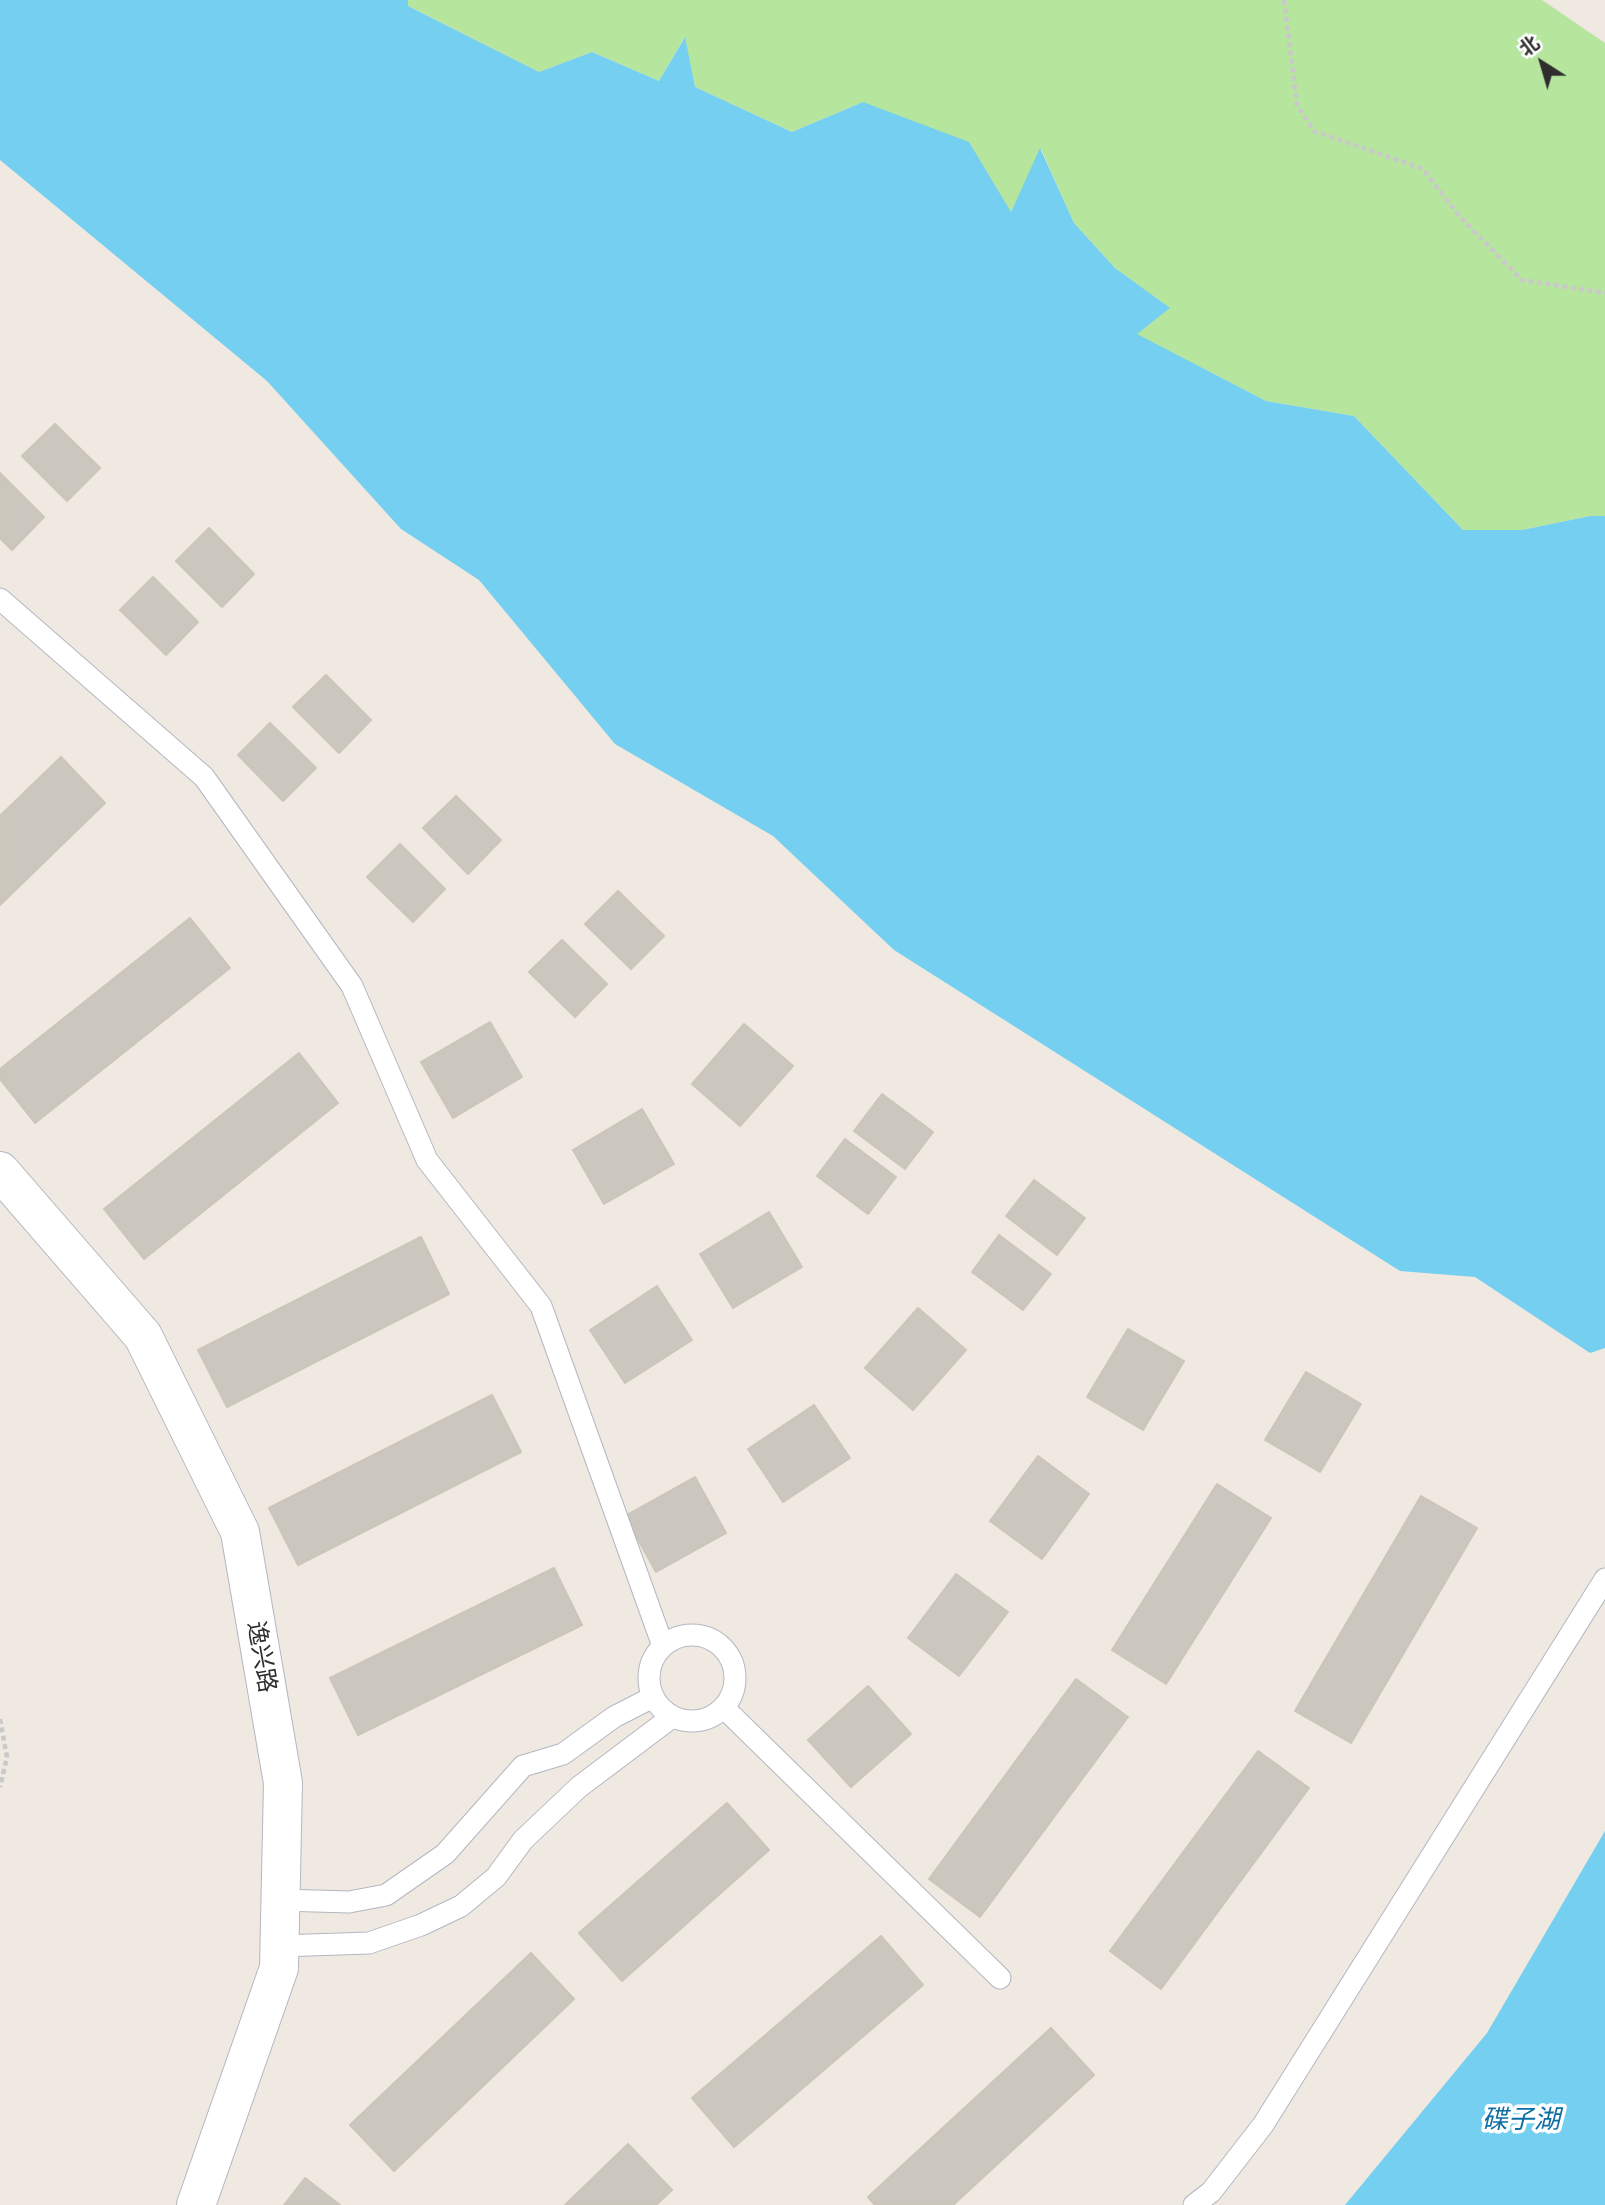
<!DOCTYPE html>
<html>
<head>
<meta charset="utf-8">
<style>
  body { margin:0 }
  #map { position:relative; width:1605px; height:2205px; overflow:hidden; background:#efe9e1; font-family:Karla,"Noto Sans SC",sans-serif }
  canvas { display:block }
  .north { position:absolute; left:1507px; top:28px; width:70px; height:70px; -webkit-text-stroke:5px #fff; paint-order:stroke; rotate:323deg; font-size:19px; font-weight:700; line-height:28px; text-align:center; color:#2e2e2e }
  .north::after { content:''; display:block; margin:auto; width:24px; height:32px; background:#2e2e2e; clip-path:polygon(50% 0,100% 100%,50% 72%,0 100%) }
</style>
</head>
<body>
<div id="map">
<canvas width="1605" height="2205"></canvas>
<div class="north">北</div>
</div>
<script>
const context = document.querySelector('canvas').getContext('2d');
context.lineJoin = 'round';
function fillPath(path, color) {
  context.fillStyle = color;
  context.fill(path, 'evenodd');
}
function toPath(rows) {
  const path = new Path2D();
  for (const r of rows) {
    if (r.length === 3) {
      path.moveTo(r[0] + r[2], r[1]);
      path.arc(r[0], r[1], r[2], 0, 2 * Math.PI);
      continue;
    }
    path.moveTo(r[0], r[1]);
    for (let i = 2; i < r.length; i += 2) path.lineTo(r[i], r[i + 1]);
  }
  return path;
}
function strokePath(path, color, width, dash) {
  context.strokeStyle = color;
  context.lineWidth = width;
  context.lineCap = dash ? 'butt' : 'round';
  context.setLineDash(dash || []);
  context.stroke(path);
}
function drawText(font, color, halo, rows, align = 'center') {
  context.font = font + ' Karla,"Noto Sans SC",sans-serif';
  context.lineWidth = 7;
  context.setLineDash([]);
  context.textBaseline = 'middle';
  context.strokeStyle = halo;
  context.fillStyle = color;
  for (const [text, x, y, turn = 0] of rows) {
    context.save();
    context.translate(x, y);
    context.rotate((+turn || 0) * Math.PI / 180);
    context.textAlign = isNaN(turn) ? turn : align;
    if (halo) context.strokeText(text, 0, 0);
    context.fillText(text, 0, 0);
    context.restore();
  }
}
fillPath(toPath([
  [408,0,1542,0,1605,43,1605,516,1590,516,1522,530,1463,530,1354,416,1266,401,1136,334,1169,308,1115,268,1074,223,1041,149,1011,212,863,102,792,132,695,87,684,38,659,81,592,52,539,72,408,6]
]), '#b6e59e');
fillPath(toPath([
  [0,0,408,0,408,6,539,72,592,52,659,81,685,37,695,87,792,132,863,102,969,142,1011,212,1040,148,1074,223,1115,268,1170,308,1137,334,1266,401,1354,416,1463,530,1522,530,1590,516,1605,516,1605,1348,1590,1353,1475,1277,1400,1271,894,950,773,836,615,744,479,580,401,529,267,381,0,160],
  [1605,1831,1605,2205,1345,2205,1487,2033]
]), '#75cff0');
const building = toPath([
  [55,424,100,468,67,501,22,456,55,424],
  [0,473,44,517,12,550,0,538,0,473],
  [209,528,254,574,222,607,176,561,209,528],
  [153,577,198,622,166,655,120,610,153,577],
  [326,675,371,720,339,753,293,707,326,675],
  [270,723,316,768,283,801,238,755,270,723],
  [61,757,105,803,0,905,0,816,61,757],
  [456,796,501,840,468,874,423,828,456,796],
  [400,844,445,889,413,922,367,877,400,844],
  [618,891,664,936,631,969,585,924,618,891],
  [190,918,230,968,35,1123,0,1079,0,1069,190,918],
  [562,940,607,984,575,1017,529,972,562,940],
  [490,1022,522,1077,453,1118,421,1062,490,1022],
  [744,1024,793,1066,740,1126,692,1084,744,1024],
  [299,1053,338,1103,144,1259,104,1209,299,1053],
  [882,1094,933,1132,905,1169,854,1131,882,1094],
  [642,1109,674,1164,604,1204,573,1150,642,1109],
  [845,1139,896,1177,868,1214,817,1176,845,1139],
  [1034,1180,1085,1218,1057,1255,1006,1216,1034,1180],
  [769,1212,802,1267,733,1308,700,1254,769,1212],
  [999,1235,1051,1274,1023,1310,972,1272,999,1235],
  [421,1237,449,1294,227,1407,198,1350,421,1237],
  [657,1286,692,1340,625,1383,590,1330,657,1286],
  [918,1308,966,1350,913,1410,865,1368,918,1308],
  [1128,1329,1184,1361,1143,1430,1087,1397,1128,1329],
  [1306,1372,1361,1404,1320,1472,1265,1440,1306,1372],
  [492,1395,521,1452,298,1565,269,1508,492,1395],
  [814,1405,850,1458,783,1502,748,1449,814,1405],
  [1038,1456,1089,1494,1042,1559,990,1521,1038,1456],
  [695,1477,726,1533,656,1572,625,1516,695,1477],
  [1217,1484,1271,1518,1166,1684,1112,1650,1217,1484],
  [1421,1496,1477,1528,1351,1743,1295,1711,1421,1496],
  [554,1568,582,1625,358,1735,330,1678,554,1568],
  [956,1574,1008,1612,959,1676,908,1638,956,1574],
  [1076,1679,1128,1717,980,1917,929,1879,1076,1679],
  [868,1686,911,1734,851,1787,808,1740,868,1686],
  [1258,1751,1309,1788,1161,1989,1110,1951,1258,1751],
  [727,1803,769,1850,622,1981,579,1933,727,1803],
  [881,1936,923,1985,734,2147,692,2098,881,1936],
  [531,1953,574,1999,394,2171,350,2125,531,1953],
  [1051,2028,1094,2075,953,2205,875,2205,868,2197,1051,2028],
  [628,2144,672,2190,656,2205,565,2205,628,2144],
  [305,2178,340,2205,284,2205,305,2178]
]);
fillPath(building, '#cbc7bf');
strokePath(building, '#cbc5ba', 2);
const service = toPath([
  [0,599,204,777,352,986,427,1160,541,1306,663,1646],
  [692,1678,43],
  [724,1708,1000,1978],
  [280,1900,349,1902,386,1895,445,1854,523,1766,563,1754,614,1717,653,1697],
  [280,1946,369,1943,421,1925,461,1906,496,1877,523,1840,579,1787,672,1717],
  [1194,2205,1211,2192,1263,2125,1605,1579]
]);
const minor = toPath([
  [0,1171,143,1336,240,1532,283,1783,279,1968,196,2205]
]);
strokePath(service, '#b4b7c1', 23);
strokePath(minor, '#b4b7c1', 40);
strokePath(toPath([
  [1284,0,1297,105,1314,131,1423,169,1459,216,1522,280,1605,293],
  [0,1719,7,1757,0,1787]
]), '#c9c9c9', 4.5, [5, 3.5]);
strokePath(service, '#fff', 21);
strokePath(minor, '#fff', 38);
drawText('24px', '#2e2e2e', '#fff', [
  ["逸兴路",261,1657,80]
]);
drawText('italic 26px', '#0d6fa3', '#fff', [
  ["碟子湖",1521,2121]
]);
</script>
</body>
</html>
